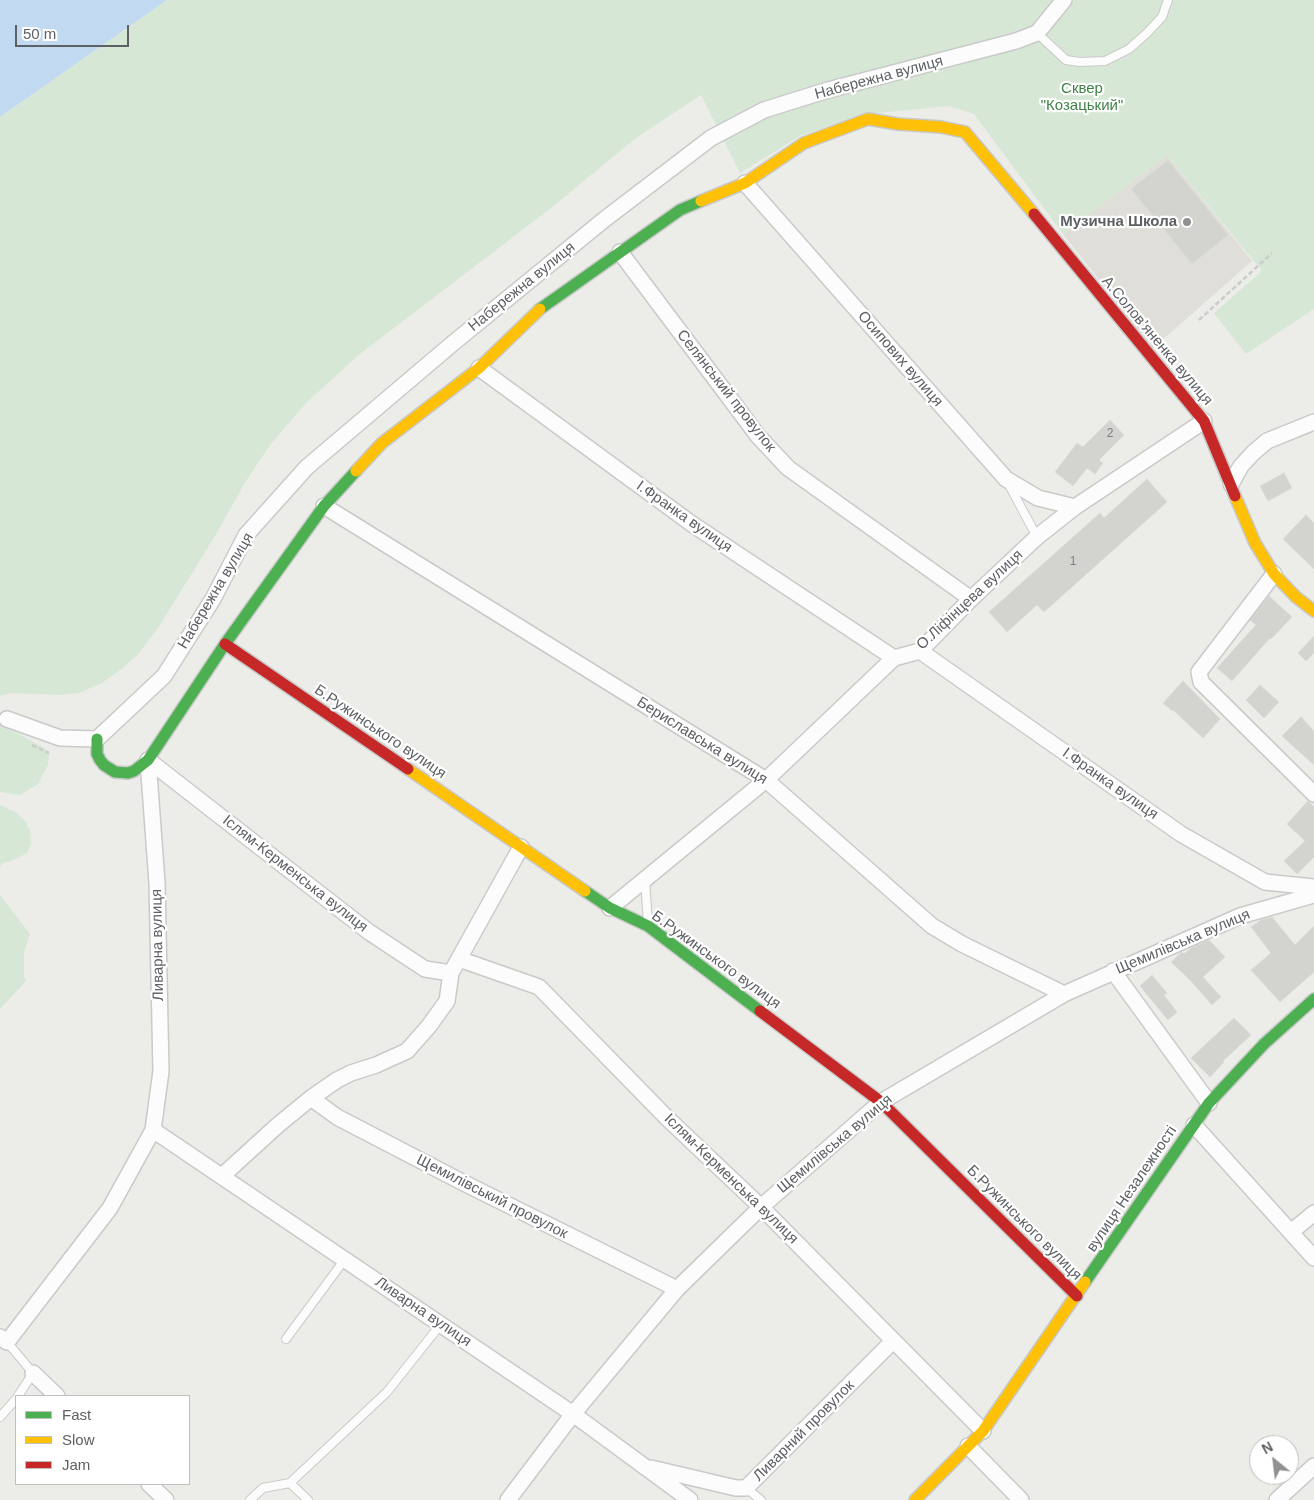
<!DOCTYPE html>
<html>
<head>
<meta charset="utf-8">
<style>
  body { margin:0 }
  #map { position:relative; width:1314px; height:1500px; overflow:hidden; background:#ecece8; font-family:Arial,sans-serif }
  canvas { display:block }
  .legend { position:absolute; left:15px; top:1395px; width:175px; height:90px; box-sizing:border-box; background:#fff; border:1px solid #bebfc1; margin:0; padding:6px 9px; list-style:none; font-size:15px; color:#5d6064 }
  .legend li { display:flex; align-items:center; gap:10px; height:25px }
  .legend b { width:25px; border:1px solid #bebfc1 }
  .north { position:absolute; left:1249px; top:1435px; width:50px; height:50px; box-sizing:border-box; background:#fff; border:1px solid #bebfc1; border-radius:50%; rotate:331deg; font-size:14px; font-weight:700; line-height:20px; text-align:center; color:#5d6064 }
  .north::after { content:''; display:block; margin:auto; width:18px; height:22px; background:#8f9192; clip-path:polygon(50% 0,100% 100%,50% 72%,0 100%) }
  .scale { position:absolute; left:15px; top:25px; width:114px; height:22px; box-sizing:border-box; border:2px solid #5d6064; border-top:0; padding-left:6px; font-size:15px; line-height:18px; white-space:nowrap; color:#5d6064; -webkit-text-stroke:4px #fff; paint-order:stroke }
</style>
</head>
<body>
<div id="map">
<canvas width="1314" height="1500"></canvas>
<ul class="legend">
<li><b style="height:6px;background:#4caf50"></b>Fast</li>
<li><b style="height:6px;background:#ffc107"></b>Slow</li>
<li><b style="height:6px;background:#c62828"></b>Jam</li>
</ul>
<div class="north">N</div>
<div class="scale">50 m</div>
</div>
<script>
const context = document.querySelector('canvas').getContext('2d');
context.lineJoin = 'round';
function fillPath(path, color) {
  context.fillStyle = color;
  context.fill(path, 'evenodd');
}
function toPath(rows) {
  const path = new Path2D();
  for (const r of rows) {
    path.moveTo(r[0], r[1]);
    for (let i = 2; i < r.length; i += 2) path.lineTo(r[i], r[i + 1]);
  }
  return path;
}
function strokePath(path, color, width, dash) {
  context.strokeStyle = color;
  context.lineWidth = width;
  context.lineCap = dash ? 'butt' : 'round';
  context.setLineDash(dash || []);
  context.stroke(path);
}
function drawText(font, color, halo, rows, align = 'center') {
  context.font = font + ' Arial,sans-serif';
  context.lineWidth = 4.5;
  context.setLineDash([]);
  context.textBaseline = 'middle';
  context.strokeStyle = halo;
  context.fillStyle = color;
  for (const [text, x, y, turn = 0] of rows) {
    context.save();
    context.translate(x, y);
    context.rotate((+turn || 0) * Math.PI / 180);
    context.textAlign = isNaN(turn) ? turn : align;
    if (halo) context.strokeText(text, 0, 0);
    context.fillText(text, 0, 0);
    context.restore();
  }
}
fillPath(toPath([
  [1167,155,1252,261,1153,348,1063,234]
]), '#dfded8');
fillPath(toPath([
  [167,0,1314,0,1314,309,1246,354,1214,313,1262,271,1167,155,1063,234,974,114,948,106,859,115,800,136,740,173,701,95,636,138,551,208,360,354,307,402,270,445,246,481,215,536,158,628,139,653,123,668,102,683,79,693,61,695,11,693,0,696,0,117],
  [0,720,6,727,44,748,49,753,48,765,38,784,20,795,0,792],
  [0,805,17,813,26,822,30,831,31,844,27,853,12,861,3,863,0,866],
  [0,895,30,934,24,952,24,978,27,980,0,1009]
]), '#d7e7d6');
fillPath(toPath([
  [0,0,167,0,0,117]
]), '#c1daf2');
const building = toPath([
  [1168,160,1228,235,1192,264,1131,189,1168,160],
  [1110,420,1124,435,1099,460,1103,463,1095,474,1087,468,1073,486,1055,472,1077,443,1083,447,1110,420],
  [1284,473,1292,488,1268,501,1260,486,1284,473],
  [1147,479,1167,502,1044,612,1037,605,1007,632,989,612,1100,513,1104,518,1147,479],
  [1306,515,1314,523,1314,569,1283,539,1306,515],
  [1269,596,1292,617,1271,639,1270,638,1232,681,1217,668,1256,625,1250,620,1269,596],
  [1314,636,1314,653,1306,661,1298,653,1314,636],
  [1183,681,1220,719,1203,738,1173,710,1172,711,1163,703,1183,681],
  [1260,685,1279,702,1264,718,1246,700,1260,685],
  [1301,717,1314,731,1314,765,1282,736,1301,717],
  [1308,801,1314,807,1314,857,1297,874,1284,861,1305,841,1287,824,1308,801],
  [1272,917,1295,945,1314,926,1314,972,1280,1002,1251,970,1271,953,1251,927,1261,920,1272,917],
  [1209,940,1225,957,1203,977,1221,997,1212,1005,1190,980,1171,962,1182,952,1184,954,1191,948,1209,940],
  [1152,975,1167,993,1164,995,1177,1012,1168,1020,1140,986,1152,975],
  [1234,1018,1251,1035,1223,1061,1224,1062,1210,1077,1191,1058,1234,1018]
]);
fillPath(building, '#d3d3d0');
strokePath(building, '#dcdbd7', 1);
const lane = toPath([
  [1037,33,1066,60,1080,62,1105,61,1129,49,1147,33,1162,17,1168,0],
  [1008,483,1037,537],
  [645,880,648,924],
  [286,1339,345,1259],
  [7,1342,33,1373,18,1396],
  [0,1417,16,1399],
  [290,1483,308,1500],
  [746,1488,761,1500],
  [250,1500,263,1488,290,1483,387,1392,441,1324]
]);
const street = toPath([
  [745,183,1006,479,1038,498,1075,507],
  [620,252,758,436,788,468,971,599],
  [479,368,692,524,894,658],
  [1231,484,1241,466,1253,453,1267,441,1314,422],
  [324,506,766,780,932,926,962,944,1064,994],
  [1274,574,1199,672,1201,682,1314,794],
  [920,651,1181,834,1265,882,1314,887],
  [7,719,60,738,97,739,164,676,213,599,246,535,307,467,452,344,605,219,711,138,764,110,828,90,1016,41,1037,33,1064,0],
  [148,760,369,932,425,969,451,973],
  [610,908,766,780,894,658,920,651,971,599,1037,537,1075,507,1204,421],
  [459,959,539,987,667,1118,761,1207,983,1431],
  [1113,971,1209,1103],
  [311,1098,337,1117,462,1182,677,1289],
  [1194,1125,1314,1258],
  [153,1130,573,1414,690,1500],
  [222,1176,278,1125,311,1098,337,1080,351,1073,376,1065,407,1051,429,1026,447,1001,451,973,521,847],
  [1291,1232,1314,1213],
  [0,1337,7,1342,110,1208,153,1130,161,1071,157,883,148,760],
  [33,1373,57,1396],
  [968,1446,1021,1500],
  [651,1468,736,1488,746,1488,893,1341],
  [149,1484,166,1500],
  [508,1500,573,1414,677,1289,761,1207,881,1102,1064,994,1240,916,1314,895],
  [1277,1500,1314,1466]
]);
const fast = toPath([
  [540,309,680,210,701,201],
  [97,739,97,754,100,760,104,765,115,772,128,773,134,771,148,760,225,644,324,506,356,471],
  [585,891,610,908,648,926,760,1011],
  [1085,1282,1209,1103,1264,1044,1314,999]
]);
const slow = toPath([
  [701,201,745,183,804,143,868,119,898,124,941,127,965,132,1034,214],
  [356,471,382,443,479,368,540,309],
  [1235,496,1255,543,1274,574,1296,597,1314,611],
  [408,769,585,891],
  [915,1500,983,1431,1085,1282]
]);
const jam = toPath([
  [1034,214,1204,421,1235,496],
  [225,644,408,769],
  [760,1011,881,1102,1077,1296]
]);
strokePath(lane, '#c9cac9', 10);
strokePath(street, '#c9cac9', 18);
strokePath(fast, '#c7c8c8', 14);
strokePath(slow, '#c7c8c8', 14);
strokePath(jam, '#c7c8c8', 14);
strokePath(toPath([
  [1199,320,1272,253],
  [32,745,49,753]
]), '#cacdcb', 2.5, [5, 2.5]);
strokePath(lane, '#fcfcfc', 8);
strokePath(street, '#fcfcfc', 15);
strokePath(fast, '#4caf50', 11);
strokePath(slow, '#ffc107', 11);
strokePath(jam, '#c62828', 11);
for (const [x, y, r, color] of [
  [1187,222,5,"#8f9192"]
]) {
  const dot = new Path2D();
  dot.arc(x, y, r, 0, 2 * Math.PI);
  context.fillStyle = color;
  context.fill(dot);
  strokePath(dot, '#fff', 2);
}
drawText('12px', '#7c7e80', null, [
  ["2",1110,434],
  ["1",1073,562]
]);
drawText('15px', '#5d6064', '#fff', [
  ["Набережна вулиця",879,78,-15],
  ["Набережна вулиця",522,287,-39],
  ["А.Солов’яненка вулиця",1157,341,50],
  ["Осипових вулиця",900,359,49],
  ["Селянський провулок",726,391,52],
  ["І.Франка вулиця",684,517,35],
  ["Набережна вулиця",216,591,-59],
  ["О.Ліфінцева вулиця",970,600,-43],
  ["Б.Ружинського вулиця",380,732,34],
  ["Бериславська вулиця",702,741,32],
  ["І.Франка вулиця",1110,784,35],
  ["Іслям-Керменська вулиця",295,874,38],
  ["Щемилівська вулиця",1183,942,-23],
  ["Ливарна вулиця",158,945,-91],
  ["Б.Ружинського вулиця",716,960,36],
  ["Щемилівська вулиця",835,1144,-40],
  ["Іслям-Керменська вулиця",731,1179,44],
  ["вулиця Незалежності",1132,1189,-56],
  ["Щемилівський провулок",492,1197,27],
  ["Б.Ружинського вулиця",1024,1223,45],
  ["Ливарна вулиця",423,1312,34],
  ["Ливарний провулок",804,1431,-45]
]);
drawText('15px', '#3f8247', '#fff', [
  ["Сквер",1082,89],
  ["\"Козацький\"",1082,106]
]);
drawText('bold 15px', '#5d6064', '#fff', [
  ["Музична Школа",1177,222]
], 'right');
</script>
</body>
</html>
